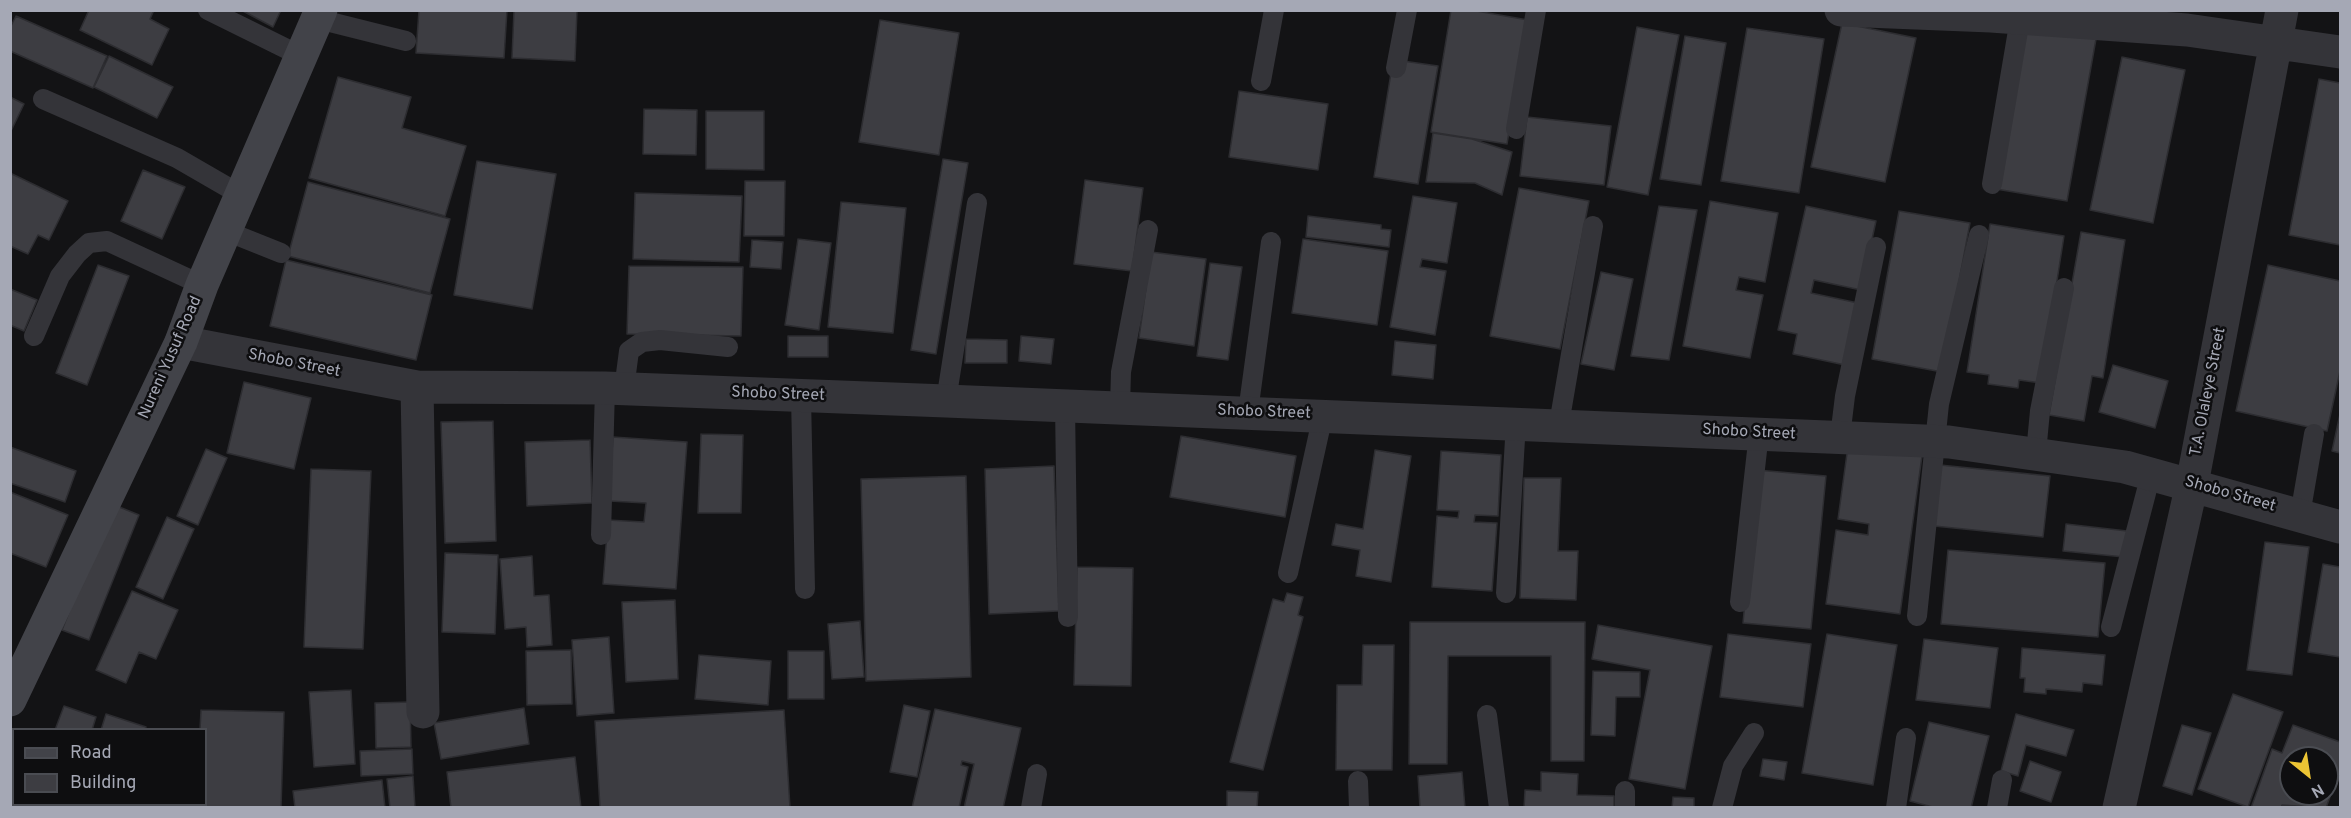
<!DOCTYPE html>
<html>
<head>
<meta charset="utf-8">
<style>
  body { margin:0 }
  #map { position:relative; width:2351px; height:818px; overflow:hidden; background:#131315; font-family:Overpass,sans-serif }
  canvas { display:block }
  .frame { position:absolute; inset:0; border:12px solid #a5a8b5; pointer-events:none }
  .legend { position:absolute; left:12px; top:728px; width:195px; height:78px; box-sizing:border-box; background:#0e0e10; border:2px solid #4a4c52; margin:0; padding:8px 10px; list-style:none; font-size:18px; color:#a5a8b5 }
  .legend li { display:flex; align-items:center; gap:12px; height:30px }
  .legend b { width:30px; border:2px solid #4a4c52 }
  .north { position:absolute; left:2279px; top:746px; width:60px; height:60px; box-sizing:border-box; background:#0e0e10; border:2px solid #4a4c52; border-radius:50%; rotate:150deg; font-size:16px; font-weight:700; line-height:24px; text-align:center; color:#a5a8b5 }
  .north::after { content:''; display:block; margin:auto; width:21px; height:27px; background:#ecc434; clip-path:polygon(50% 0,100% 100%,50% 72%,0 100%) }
</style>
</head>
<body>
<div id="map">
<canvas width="2351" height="818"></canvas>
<div class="frame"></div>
<ul class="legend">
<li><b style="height:8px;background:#424349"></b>Road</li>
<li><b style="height:16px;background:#3d3d42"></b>Building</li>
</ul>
<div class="north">N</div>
</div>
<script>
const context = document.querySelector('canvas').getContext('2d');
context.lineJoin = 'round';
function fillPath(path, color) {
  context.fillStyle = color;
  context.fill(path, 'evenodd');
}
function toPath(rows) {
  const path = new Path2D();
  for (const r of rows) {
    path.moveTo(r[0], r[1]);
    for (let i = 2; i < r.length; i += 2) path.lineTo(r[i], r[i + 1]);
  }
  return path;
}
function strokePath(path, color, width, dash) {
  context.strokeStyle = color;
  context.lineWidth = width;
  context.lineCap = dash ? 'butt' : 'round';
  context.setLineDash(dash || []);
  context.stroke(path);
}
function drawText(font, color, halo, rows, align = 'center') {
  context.font = font + ' Overpass,sans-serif';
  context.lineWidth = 5;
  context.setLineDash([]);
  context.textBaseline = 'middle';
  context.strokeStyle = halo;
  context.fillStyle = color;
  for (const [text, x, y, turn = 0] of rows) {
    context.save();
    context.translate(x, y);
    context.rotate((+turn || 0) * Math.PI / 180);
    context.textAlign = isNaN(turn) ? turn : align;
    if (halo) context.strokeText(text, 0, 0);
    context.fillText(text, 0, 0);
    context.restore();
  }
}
const building = toPath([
  [89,10,154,10,150,19,169,29,152,65,80,30,89,10],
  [241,10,281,10,273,27,241,10],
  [419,10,507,10,504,58,416,53,419,10],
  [514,10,577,10,575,61,512,58,514,10],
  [1451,10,1471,10,1528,20,1507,144,1431,132,1451,10],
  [16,16,107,56,93,88,10,51,10,28,16,16],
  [880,20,959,33,939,155,859,142,880,20],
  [1842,23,1916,38,1885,182,1811,167,1842,23],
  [1637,27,1679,35,1648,195,1607,187,1637,27],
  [2025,27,2096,39,2067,201,1996,189,2025,27],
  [1747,28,1824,39,1799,193,1721,181,1747,28],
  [1685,36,1726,43,1701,185,1660,179,1685,36],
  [109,56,173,87,157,118,94,87,109,56],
  [2122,57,2185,70,2153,223,2090,210,2122,57],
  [1403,61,1438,66,1418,184,1374,177,1391,73,1403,61],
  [338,77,411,97,402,128,466,146,445,216,309,178,338,77],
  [2319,79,2340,83,2340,245,2289,235,2319,79],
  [1239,91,1328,104,1318,170,1229,157,1239,91],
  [10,97,24,104,10,133,10,97],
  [644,109,697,110,696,155,643,154,644,109],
  [706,111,764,111,764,170,706,169,706,111],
  [1527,117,1611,126,1604,185,1520,176,1527,117],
  [1433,133,1472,139,1512,152,1502,195,1475,183,1426,182,1433,133],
  [943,159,968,163,936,354,911,350,943,159],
  [477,161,556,174,532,309,454,295,477,161],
  [143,170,185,187,162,239,121,221,143,170],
  [10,173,68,201,49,240,38,235,28,254,10,246,10,173],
  [1085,180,1143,188,1132,271,1074,264,1085,180],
  [745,181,785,181,784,236,744,236,745,181],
  [308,182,450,219,430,293,288,256,308,182],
  [1519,188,1589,201,1560,349,1490,336,1519,188],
  [635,193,742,196,739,262,633,259,635,193],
  [1413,196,1457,203,1447,263,1422,259,1420,267,1446,271,1435,335,1390,327,1413,196],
  [1710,201,1778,213,1765,282,1739,277,1736,290,1763,295,1750,358,1683,346,1710,201],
  [841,202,906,208,893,333,828,327,841,202],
  [1659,206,1697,210,1669,360,1631,356,1659,206],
  [1806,206,1876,221,1861,290,1814,280,1811,293,1858,303,1845,365,1793,354,1797,334,1778,330,1806,206],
  [1899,211,1970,223,1942,372,1872,359,1899,211],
  [1308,216,1381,225,1381,229,1391,230,1389,247,1306,237,1308,216],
  [1990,224,2064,236,2041,383,2019,380,2018,388,1988,384,1989,375,1967,372,1990,224],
  [2081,232,2125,240,2103,378,2092,376,2084,421,2049,415,2081,232],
  [798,239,831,243,819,330,785,325,798,239],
  [1303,239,1388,251,1377,325,1292,313,1303,239],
  [752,240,783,242,781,269,750,267,752,240],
  [1151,252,1206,259,1194,346,1139,338,1151,252],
  [286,260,432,295,416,360,270,326,286,260],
  [1210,263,1242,267,1228,360,1197,356,1210,263],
  [98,265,129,276,87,385,56,373,98,265],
  [2268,265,2340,281,2340,371,2327,431,2236,411,2268,265],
  [629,266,743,267,741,336,627,334,629,266],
  [1601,272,1633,279,1614,370,1581,364,1601,272],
  [10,289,37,300,24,331,10,325,10,289],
  [788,336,828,336,828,357,788,357,788,336],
  [1021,336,1054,339,1051,364,1019,361,1021,336],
  [966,339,1007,340,1007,363,965,363,966,339],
  [1395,341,1436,345,1433,379,1392,375,1395,341],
  [2113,365,2168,381,2155,428,2099,412,2113,365],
  [244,382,311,398,294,469,227,453,244,382],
  [2340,414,2340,453,2332,451,2340,414],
  [493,421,496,541,445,543,441,422,493,421],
  [701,434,743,435,741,513,698,513,701,434],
  [1181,436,1296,456,1285,517,1170,497,1181,436],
  [613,437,687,442,676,589,603,584,608,520,644,522,646,503,609,501,613,437],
  [590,440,592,503,527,506,525,442,590,440],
  [1848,446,1922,456,1900,614,1826,604,1836,530,1868,535,1869,524,1838,519,1848,446],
  [10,447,76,471,65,502,10,483,10,447],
  [206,449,227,458,198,525,177,516,206,449],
  [1375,450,1411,456,1391,582,1356,576,1360,550,1332,545,1336,524,1363,529,1375,450],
  [1441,451,1501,455,1498,516,1475,515,1474,522,1497,523,1492,591,1432,587,1437,516,1458,518,1459,511,1437,510,1441,451],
  [1940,465,2050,476,2043,537,1934,526,1940,465],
  [1054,466,1059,611,989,614,985,469,1054,466],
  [311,469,371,471,363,649,304,647,311,469],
  [1757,470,1826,476,1811,629,1743,623,1757,470],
  [966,476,971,677,866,681,861,479,966,476],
  [1524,478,1561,478,1558,551,1578,551,1576,600,1520,598,1524,478],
  [10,492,68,515,46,567,10,553,10,492],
  [112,504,139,515,89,640,62,630,112,504],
  [167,517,194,529,163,599,136,587,167,517],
  [2066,524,2127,531,2124,557,2063,551,2066,524],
  [2265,542,2309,547,2292,675,2247,670,2265,542],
  [1948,550,2105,563,2098,637,1941,624,1948,550],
  [445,553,498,555,495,634,442,632,445,553],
  [532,556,534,596,549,595,552,645,527,647,526,627,505,629,500,559,532,556],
  [2323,564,2340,567,2340,657,2308,652,2323,564],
  [1077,567,1133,568,1131,686,1074,685,1077,567],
  [132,591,178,610,156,659,139,652,126,683,96,670,132,591],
  [1287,593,1303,597,1298,615,1303,617,1263,770,1230,762,1273,599,1284,602,1287,593],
  [675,600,678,679,626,682,622,602,675,600],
  [860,621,864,677,832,679,828,624,860,621],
  [1410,622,1585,622,1584,761,1551,761,1551,656,1448,656,1447,764,1409,764,1410,622],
  [1598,625,1712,646,1685,789,1629,779,1650,670,1592,659,1598,625],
  [1728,634,1811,644,1803,707,1720,697,1728,634],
  [1827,634,1897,645,1873,785,1802,773,1827,634],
  [609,637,614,713,577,716,572,640,609,637],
  [1924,639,1998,648,1990,708,1916,700,1924,639],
  [1363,645,1394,645,1392,770,1336,770,1337,685,1362,685,1363,645],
  [2022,648,2105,655,2102,685,2083,683,2082,692,2046,689,2046,694,2024,692,2025,678,2020,678,2022,648],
  [571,650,572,704,527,705,526,651,571,650],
  [788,651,824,651,824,699,788,699,788,651],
  [699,655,771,661,768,705,695,699,699,655],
  [1593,671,1640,672,1640,697,1616,697,1615,736,1591,735,1593,671],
  [351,690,355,764,314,767,309,692,351,690],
  [2233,694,2283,712,2248,807,2198,789,2233,694],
  [410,702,411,747,376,748,375,703,410,702],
  [904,705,930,711,917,777,890,772,904,705],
  [64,706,96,717,92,730,55,730,64,706],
  [524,708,529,744,441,759,434,723,524,708],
  [935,709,1021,728,1003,808,964,808,974,764,962,761,961,765,968,767,959,808,912,808,935,709],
  [201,710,284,712,281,808,198,808,198,804,206,804,206,730,200,730,201,710],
  [784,710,790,808,600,808,595,721,784,710],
  [106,714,146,727,145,730,101,730,106,714],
  [2016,714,2074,730,2066,756,2026,745,2018,776,2001,771,2016,714],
  [1929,722,1989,736,1971,808,1936,808,1910,801,1929,722],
  [2182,725,2211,733,2192,795,2163,786,2182,725],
  [2293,725,2340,742,2340,781,2336,780,2326,808,2282,805,2281,808,2251,808,2272,749,2282,753,2293,725],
  [2291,758,2327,758,2327,794,2291,794,2291,758],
  [412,749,413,774,361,776,360,751,412,749],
  [575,757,581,808,451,808,447,772,575,757],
  [1763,759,1787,762,1784,780,1760,776,1763,759],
  [2030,761,2061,772,2051,802,2020,791,2030,761],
  [1462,772,1465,808,1420,808,1418,776,1462,772],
  [1541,772,1578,774,1577,795,1614,796,1614,808,1524,808,1525,790,1541,791,1541,772],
  [413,776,415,808,390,808,387,779,413,776],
  [382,780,385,808,295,808,293,791,382,780],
  [1227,791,1258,792,1257,808,1227,808,1227,791],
  [1673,797,1694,798,1694,808,1672,808,1673,797]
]);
fillPath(building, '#3d3d42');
strokePath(building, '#2d2d31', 1.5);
strokePath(toPath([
  [208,10,301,56],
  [318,19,406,41],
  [1396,68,1407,10],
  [1261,81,1274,10],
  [43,99,177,158,241,195],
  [1516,129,1536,10],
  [1992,184,2020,19],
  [226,231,281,253],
  [34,336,60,276,77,254,89,243,107,241,202,285],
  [624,389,629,351,642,342,660,340,728,347],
  [801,396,805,589],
  [946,401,977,203],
  [1065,405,1068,617],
  [1120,407,1121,372,1148,230],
  [1248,412,1271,242],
  [1559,424,1593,226],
  [1840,437,1845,396,1876,247],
  [2036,453,2040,411,2064,288],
  [2300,515,2314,434],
  [601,535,605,388],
  [1288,573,1323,415],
  [1506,593,1516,422],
  [1740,602,1759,433],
  [1917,616,1939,404,1979,235],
  [2111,627,2151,474],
  [1487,715,1499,808],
  [1358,781,1359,808],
  [1625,791,1625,808],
  [1031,808,1037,774],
  [1722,808,1733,766,1754,733],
  [1896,808,1906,738],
  [1997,808,2002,780]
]), '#343439', 20);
strokePath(toPath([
  [1841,10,1991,16,2187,30,2340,52],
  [181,342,417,387,605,388,946,401,1949,442,2125,467,2340,527],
  [417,387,423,712],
  [2119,808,2192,484,2282,10]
]), '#343439', 33);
strokePath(toPath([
  [10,700,181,342,202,285,321,10]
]), '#424349', 33);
drawText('16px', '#a5a8b5', '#0e0e10', [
  ["Nureni Yusuf Road",171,358,-66],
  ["Shobo Street",294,364,11],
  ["T.A. Olaleye Street",2209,392,-79],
  ["Shobo Street",778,395,2],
  ["Shobo Street",1264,413,2],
  ["Shobo Street",1749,433,3],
  ["Shobo Street",2230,495,16]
]);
</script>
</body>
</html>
